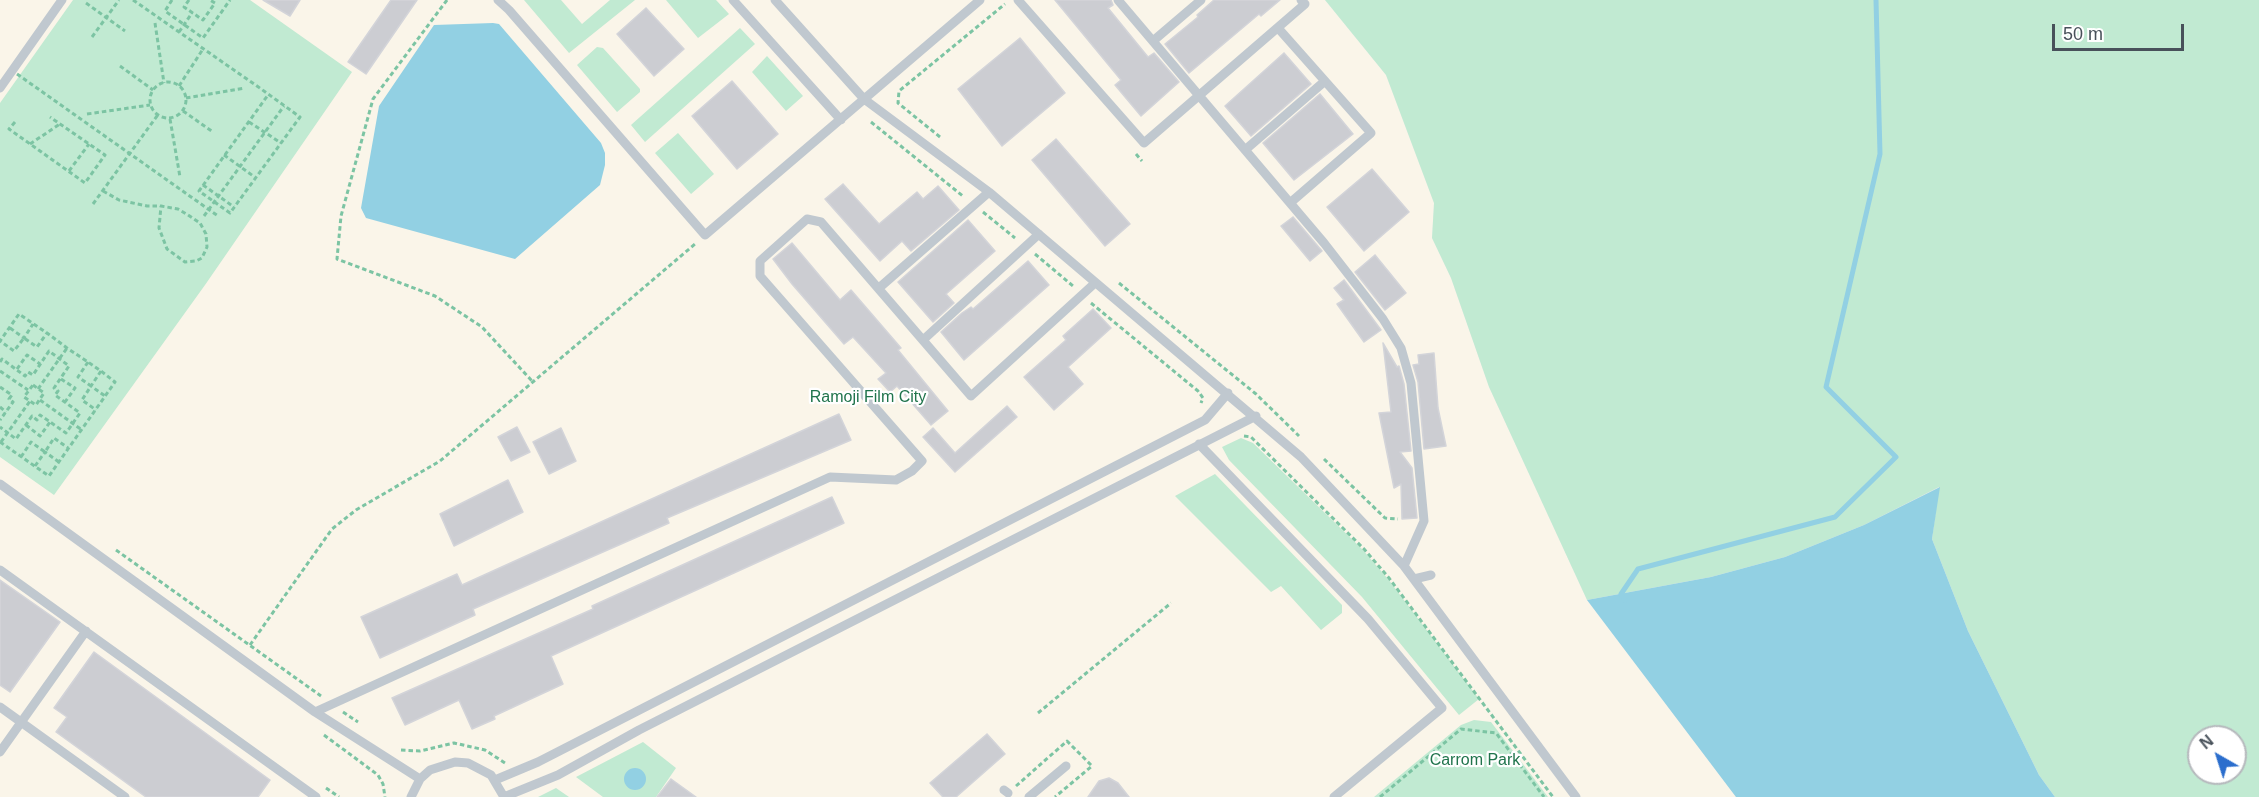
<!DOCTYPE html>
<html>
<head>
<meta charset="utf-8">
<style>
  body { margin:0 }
  #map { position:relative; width:2259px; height:797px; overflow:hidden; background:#f1eeee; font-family:Helvetica,sans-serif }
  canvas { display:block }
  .north { position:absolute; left:2187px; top:725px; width:60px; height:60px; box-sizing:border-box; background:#fff; border:2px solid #b6b9bd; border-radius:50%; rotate:321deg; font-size:16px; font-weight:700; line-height:24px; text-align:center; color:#48515a }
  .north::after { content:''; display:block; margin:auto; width:21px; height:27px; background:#2b6ecd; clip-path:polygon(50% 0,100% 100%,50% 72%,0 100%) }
  .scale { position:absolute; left:2052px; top:24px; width:132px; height:27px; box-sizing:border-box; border:3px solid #48515a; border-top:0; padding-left:8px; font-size:18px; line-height:21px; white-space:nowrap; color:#48515a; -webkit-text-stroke:4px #fff; paint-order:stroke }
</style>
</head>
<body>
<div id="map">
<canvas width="2259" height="797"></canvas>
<div class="north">N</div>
<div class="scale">50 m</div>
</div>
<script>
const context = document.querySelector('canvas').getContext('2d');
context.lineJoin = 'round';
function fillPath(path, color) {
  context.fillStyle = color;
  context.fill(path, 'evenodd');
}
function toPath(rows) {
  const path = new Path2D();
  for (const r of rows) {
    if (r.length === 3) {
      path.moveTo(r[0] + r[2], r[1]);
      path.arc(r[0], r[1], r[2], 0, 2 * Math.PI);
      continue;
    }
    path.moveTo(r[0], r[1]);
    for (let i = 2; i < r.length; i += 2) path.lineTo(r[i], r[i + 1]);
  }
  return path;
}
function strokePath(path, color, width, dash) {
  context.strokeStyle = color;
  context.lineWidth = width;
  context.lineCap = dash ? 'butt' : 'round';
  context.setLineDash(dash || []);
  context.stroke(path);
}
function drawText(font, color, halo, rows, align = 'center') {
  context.font = font + ' Helvetica,sans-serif';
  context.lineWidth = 4.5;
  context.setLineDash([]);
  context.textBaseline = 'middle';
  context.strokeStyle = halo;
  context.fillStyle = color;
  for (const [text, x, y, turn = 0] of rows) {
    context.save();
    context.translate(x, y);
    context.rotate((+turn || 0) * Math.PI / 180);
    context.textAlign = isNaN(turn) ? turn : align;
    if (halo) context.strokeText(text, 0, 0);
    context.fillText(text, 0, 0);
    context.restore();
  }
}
fillPath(toPath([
  [0,0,1325,0,1386,75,1434,203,1432,238,1451,278,1489,387,1587,600,1736,797,0,797]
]), '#faf5e9');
fillPath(toPath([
  [73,0,250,0,352,72,205,285,54,495,0,457,0,103],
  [524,0,561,0,582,24,610,0,635,0,569,53],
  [666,0,716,0,729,14,698,38],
  [1325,0,2259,0,2259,797,2055,797,2039,775,1968,631,1932,539,1939,487,1864,525,1785,557,1711,577,1587,600,1489,387,1451,278,1432,238,1434,203,1386,75],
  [2199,737,2235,737,2235,773,2199,773],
  [740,28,755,44,645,142,631,125],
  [597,47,603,48,640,89,640,92,617,112,577,65],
  [767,56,803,96,786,111,752,72],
  [678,133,714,174,691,194,655,153],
  [1241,438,1253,443,1362,549,1388,579,1479,699,1459,715,1362,597,1229,460,1222,447],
  [1215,474,1342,605,1342,613,1321,630,1281,586,1271,592,1175,496],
  [1474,720,1491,722,1548,797,1374,797,1461,725],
  [643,742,676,768,656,797,603,797,576,777],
  [556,788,569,797,538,797]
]), '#c1ead2');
fillPath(toPath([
  [493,23,499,24,601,143,605,153,605,165,600,185,515,259,366,218,361,208,379,106,434,25],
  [1940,487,1932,539,1968,631,2039,775,2055,797,1736,797,1587,600,1711,577,1785,557,1864,525],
  [635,779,11]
]), '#92d0e3');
strokePath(toPath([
  [1625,600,1621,594,1638,569,1835,517,1896,457,1826,387,1880,154,1876,0]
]), '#92d0e3', 5);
const building = toPath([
  [263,0,300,0,290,16,263,0],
  [391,0,417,0,366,74,348,62,391,0],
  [1055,0,1111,0,1113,5,1108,8,1148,57,1154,53,1179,82,1141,116,1115,85,1121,80,1055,0],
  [1214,0,1280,0,1261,16,1259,14,1189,73,1165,44,1198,17,1197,15,1214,0],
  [646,8,684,49,654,76,617,34,646,8],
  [1020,38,1065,93,1002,146,958,89,1020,38],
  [1284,53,1311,84,1251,136,1225,106,1284,53],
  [732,81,778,134,737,169,692,116,732,81],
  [1320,94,1353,134,1294,180,1263,143,1320,94],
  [1056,139,1130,224,1105,246,1032,160,1056,139],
  [1372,169,1409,212,1364,251,1327,207,1372,169],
  [843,184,879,224,917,192,923,199,938,186,959,210,911,251,902,241,880,261,825,199,843,184],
  [1293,217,1322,251,1310,261,1281,226,1293,217],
  [968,220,995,251,946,294,954,303,933,322,898,282,968,220],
  [792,243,840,300,851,290,901,348,898,350,948,411,931,425,897,386,890,392,878,379,886,373,853,337,844,344,792,284,773,259,792,243],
  [1375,255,1406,293,1385,310,1355,272,1375,255],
  [1028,261,1049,285,964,360,941,332,962,313,971,307,973,309,1028,261],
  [1344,280,1381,330,1364,342,1337,304,1344,300,1334,288,1344,280],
  [1093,309,1111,328,1068,367,1083,384,1054,410,1024,377,1066,340,1063,336,1093,309],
  [1383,343,1397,367,1399,366,1404,384,1411,451,1400,452,1412,468,1417,518,1402,519,1401,484,1394,488,1379,413,1391,412,1383,343],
  [1434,353,1438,408,1446,446,1424,449,1418,382,1413,365,1419,364,1418,355,1434,353],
  [1007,406,1017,417,955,472,923,437,933,428,955,453,1007,406],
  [839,414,851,440,667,518,669,523,473,609,475,615,380,658,361,617,457,574,462,585,839,414],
  [517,427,530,452,511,461,498,437,517,427],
  [561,428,576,461,549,474,533,442,561,428],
  [508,480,523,512,454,546,440,514,508,480],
  [832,497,844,523,551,656,563,684,494,716,495,719,472,729,459,700,405,725,392,698,593,609,592,606,832,497],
  [0,580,60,622,10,692,0,685,0,580],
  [94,652,270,780,258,797,146,797,56,732,67,717,54,708,94,652],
  [987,734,1005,754,956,797,943,797,930,783,987,734],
  [1109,778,1118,783,1129,797,1088,797,1099,781,1109,778],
  [671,779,696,797,657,797,671,779]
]);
fillPath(building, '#cccdd2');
strokePath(building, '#d3d4d9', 1.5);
strokePath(toPath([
  [133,0,257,86,300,117,230,213,199,191,268,95],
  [172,0,165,11,203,38,230,0],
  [189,0,184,7,203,20,215,3,210,0],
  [447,0,373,99,341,216,337,259,435,296,482,327,533,382],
  [86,3,125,31],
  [155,23,164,83],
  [179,32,192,13],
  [92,37,119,0],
  [120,66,153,90],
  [168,100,18],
  [179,86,203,49],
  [186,98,245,88],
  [183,111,213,132],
  [87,114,150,105],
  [170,119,180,177],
  [15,122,9,129,85,183,105,155,50,117],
  [249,122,281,143],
  [871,122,964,197],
  [940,137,898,103,899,91,1005,4],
  [30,144,60,124],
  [1136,154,1142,161],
  [224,155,256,178],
  [69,171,89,144],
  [203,185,234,207],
  [103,191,119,200,147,206,161,206,178,209,188,215,200,223,206,234,207,247,202,258,196,261,185,262,167,249,159,228,161,206],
  [93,204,157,116],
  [983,212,1015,238],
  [204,216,284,106],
  [1035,254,1073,286],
  [1119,283,1256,394,1299,436],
  [1091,303,1198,391,1203,398,1201,403],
  [10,328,24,338,33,324],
  [0,362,2,359,25,376,28,372,33,375,49,351,69,366,54,388,58,391,55,395,80,413,66,433,40,415,37,420,32,416,16,439,0,427],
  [88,362,78,377,91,386,82,400,96,410],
  [17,369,27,355,40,364],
  [0,371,28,390],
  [101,371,91,386,105,396],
  [61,379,75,388,65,402],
  [33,385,44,393,36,405,24,397,33,385],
  [0,387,12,395,9,399,13,402,0,420],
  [38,389,67,348],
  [40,400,82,430],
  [0,407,6,412],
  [26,425,40,436,50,422],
  [1244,436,1251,437,1364,549,1389,578,1553,797],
  [0,442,49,476,115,382,101,371,88,362,67,348,47,333,19,314,0,341,14,351,24,338,37,347,47,333],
  [1,442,30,401],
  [21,457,31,442,45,452,54,438,68,448],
  [1324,459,1385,518,1398,519],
  [35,466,45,452,59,462],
  [116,550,321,696],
  [250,645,332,529,356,510,440,461,695,244],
  [343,712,358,722],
  [1038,713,1171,603],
  [324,735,378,775,383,784,385,797],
  [401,750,420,751,454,743,485,750,505,763],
  [1016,786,1067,741,1092,766,1055,797],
  [326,788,339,797],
  [1380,797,1461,729,1496,733,1544,797]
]), '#7cc4a3', 3, [4.5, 3]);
strokePath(toPath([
  [498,0,509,10,705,235,980,0],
  [733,0,841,120],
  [775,0,864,99,989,192,1301,457,1404,566,1576,797],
  [1018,0,1144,143,1305,4,1301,0],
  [1118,0,1324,243,1383,319,1401,348,1411,383,1424,521,1404,566],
  [1278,28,1371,133,1290,203],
  [1153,41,1201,0],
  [0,88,62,0],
  [1245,150,1325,81],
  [879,288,989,192],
  [923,340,1039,234],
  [1199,444,1368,619,1442,708,1334,797],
  [0,484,315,712,420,779],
  [0,570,316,797],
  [1414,579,1431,575],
  [0,707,125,797],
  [315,712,830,477,896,480,912,471,922,461,760,276,760,261,807,219,821,222,971,396,1095,283],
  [0,752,86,631],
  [495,780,538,762,1205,420,1228,393],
  [1004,790,1008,793],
  [411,797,420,779,430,770,455,762,468,763,491,775,504,797],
  [504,797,558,775,639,730,1256,416],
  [1029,797,1066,766]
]), '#c0c8cf', 9);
strokePath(toPath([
  [17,74,218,216]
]), '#7cc4a3', 3, [4.5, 3]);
drawText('16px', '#20744c', '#fff', [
  ["Ramoji Film City",868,398],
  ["Carrom Park",1475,761]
]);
</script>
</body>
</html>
